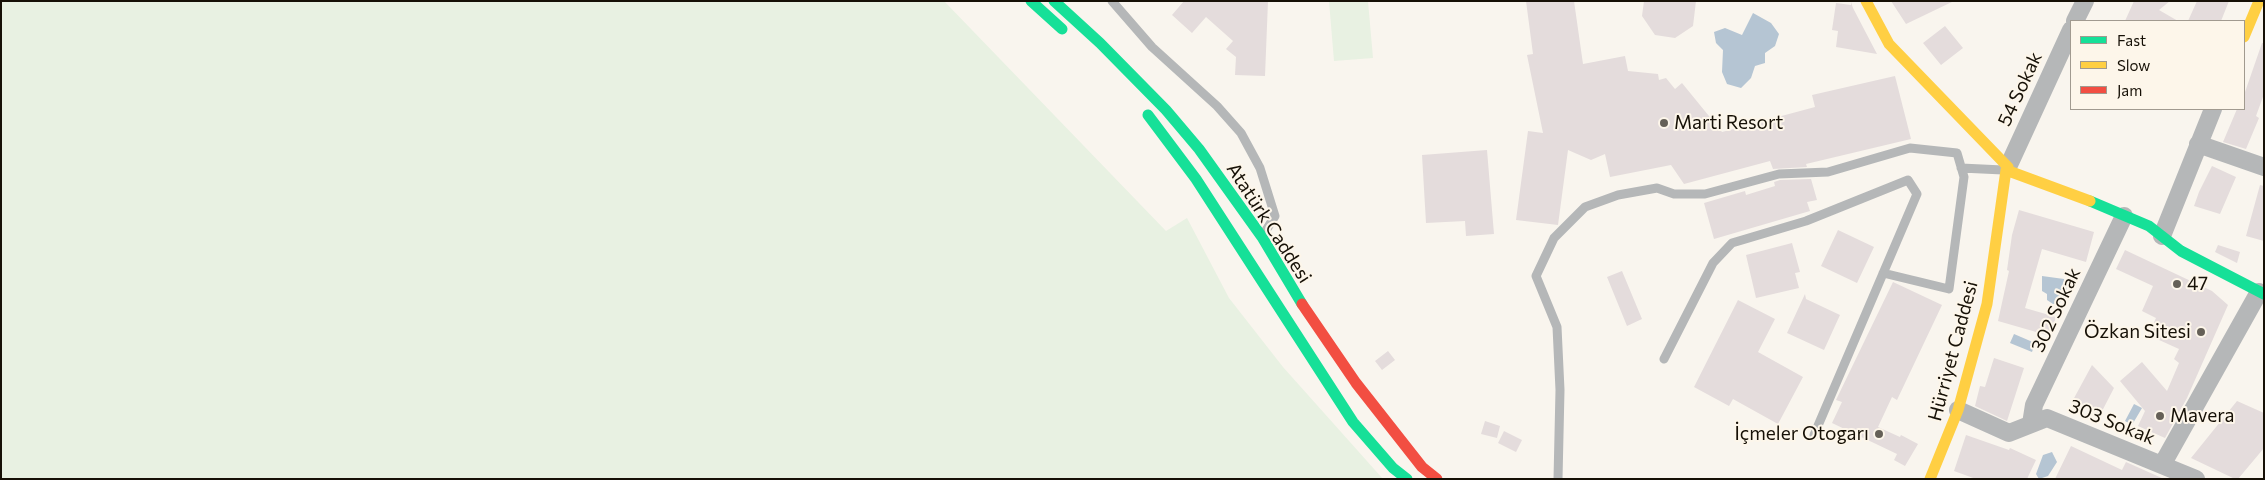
<!DOCTYPE html>
<html>
<head>
<meta charset="utf-8">
<style>
  body { margin:0 }
  #map { position:relative; width:2265px; height:480px; overflow:hidden; background:#f9f5ee; font-family:Commissioner,sans-serif }
  canvas { display:block }
  .frame { position:absolute; inset:0; border:2px solid #161006; pointer-events:none }
  .legend { position:absolute; left:2070px; top:20px; width:175px; height:90px; box-sizing:border-box; background:#fdf6ea; border:1px solid #a19a8f; margin:0; padding:6px 9px; list-style:none; font-size:15px; color:#161006 }
  .legend li { display:flex; align-items:center; gap:10px; height:25px }
  .legend b { width:25px; border:1px solid #a19a8f }
</style>
</head>
<body>
<div id="map">
<canvas width="2265" height="480"></canvas>
<div class="frame"></div>
<ul class="legend">
<li><b style="height:6px;background:#16e098"></b>Fast</li>
<li><b style="height:6px;background:#ffcf43"></b>Slow</li>
<li><b style="height:6px;background:#f24e42"></b>Jam</li>
</ul>
</div>
<script>
const context = document.querySelector('canvas').getContext('2d');
context.lineJoin = 'round';
function fillPath(path, color) {
  context.fillStyle = color;
  context.fill(path, 'evenodd');
}
function toPath(rows) {
  const path = new Path2D();
  for (const r of rows) {
    path.moveTo(r[0], r[1]);
    for (let i = 2; i < r.length; i += 2) path.lineTo(r[i], r[i + 1]);
  }
  return path;
}
function strokePath(path, color, width, dash) {
  context.strokeStyle = color;
  context.lineWidth = width;
  context.lineCap = dash ? 'butt' : 'round';
  context.setLineDash(dash || []);
  context.stroke(path);
}
function drawText(font, color, halo, rows, align = 'center') {
  context.font = font + ' Commissioner,sans-serif';
  context.lineWidth = 4;
  context.setLineDash([]);
  context.textBaseline = 'middle';
  context.strokeStyle = halo;
  context.fillStyle = color;
  for (const [text, x, y, turn = 0] of rows) {
    context.save();
    context.translate(x, y);
    context.rotate((+turn || 0) * Math.PI / 180);
    context.textAlign = isNaN(turn) ? turn : align;
    if (halo) context.strokeText(text, 0, 0);
    context.fillText(text, 0, 0);
    context.restore();
  }
}
fillPath(toPath([
  [1,1,944,1,1166,231,1187,218,1229,298,1283,367,1383,479,1,479],
  [1329,1,1368,1,1373,58,1334,61]
]), '#e8f1e2');
fillPath(toPath([
  [1753,13,1771,23,1779,34,1775,46,1765,53,1765,63,1755,66,1751,78,1741,88,1727,84,1722,72,1723,50,1716,43,1714,32,1725,28,1742,35],
  [2042,276,2064,279,2067,290,2062,294,2060,303,2053,304,2047,300,2047,294,2042,291],
  [2014,334,2035,343,2032,352,2010,343],
  [2134,404,2142,408,2132,425,2125,421],
  [2052,452,2057,462,2048,476,2039,479,2036,474,2043,455]
]), '#b5c5d3');
fillPath(toPath([
  [1184,1,1268,1,1265,76,1235,75,1236,57,1226,49,1233,41,1206,17,1192,33,1172,15],
  [1526,1,1574,1,1583,64,1625,56,1628,71,1658,74,1659,80,1666,78,1675,89,1682,83,1722,132,1815,107,1812,95,1895,76,1911,139,1806,164,1807,167,1773,169,1770,161,1684,184,1671,165,1610,177,1605,154,1591,160,1568,150,1558,225,1516,220,1528,131,1543,133,1527,55,1533,54],
  [1644,1,1696,1,1693,26,1675,38,1655,35,1642,16],
  [1891,1,1954,1,1906,24],
  [2134,1,2170,1,2159,10,2178,21,2125,21],
  [2197,1,2229,1,2221,21,2188,21],
  [1851,2,1853,8,1877,54,1836,47,1838,31,1832,30,1836,3,1851,5],
  [1945,26,1963,48,1941,65,1923,43],
  [2262,43,2264,43,2264,94,2256,116,2259,118,2246,149,2223,142,2237,109,2244,109,2244,95],
  [1487,150,1494,234,1466,236,1465,221,1426,223,1422,155],
  [2212,166,2236,177,2220,214,2194,206,2199,192],
  [1811,179,1817,200,1807,202,1810,211,1714,239,1704,203,1745,191,1746,195,1775,186,1774,182,1780,180],
  [2260,185,2264,186,2264,241,2246,236],
  [2019,210,2094,232,2086,262,2042,249,2025,308,2056,317,2050,336,1998,321,2009,271,2007,270,2012,235],
  [1838,230,1874,247,1857,283,1821,266],
  [1792,243,1800,272,1795,273,1799,288,1756,298,1746,255],
  [2218,245,2240,252,2237,263,2215,252],
  [2125,250,2212,291,2228,305,2187,398,2165,438,2138,426,2145,411,2120,381,2142,362,2167,391,2179,363,2174,359,2179,349,2148,335,2156,318,2142,311,2153,286,2116,269],
  [1622,271,1642,319,1627,326,1607,277],
  [1893,282,1942,305,1897,400,1892,397,1878,427,1900,437,1901,435,1918,444,1905,466,1894,460,1897,454,1832,423,1842,402,1836,400],
  [1805,294,1806,299,1840,315,1824,350,1787,333],
  [1738,300,1775,319,1758,352,1803,377,1778,424,1733,399,1729,406,1694,387],
  [1388,351,1395,360,1382,370,1375,361],
  [1994,358,2024,368,2007,421,1975,406,1980,386,1985,387],
  [2092,365,2114,388,2100,415,2073,400],
  [2237,401,2264,413,2264,448,2238,479,2235,479,2191,458],
  [1485,421,1500,426,1497,438,1481,434],
  [1504,431,1522,440,1516,452,1498,443],
  [1966,435,2009,450,2010,448,2036,460,2027,479,1976,479,1954,471],
  [2071,446,2122,470,2126,462,2164,479,2055,479]
]), '#e4dcdc');
strokePath(toPath([
  [1112,1,1152,47,1217,106,1241,133,1260,168,1275,216,1263,235],
  [1961,168,2003,170],
  [1664,359,1713,263,1732,243,1806,221,1908,180,1917,194,1814,435],
  [1558,479,1560,390,1557,327,1536,276,1554,238,1585,207,1618,195,1657,188,1674,194,1705,194,1779,174,1828,172,1910,148,1957,153,1964,177,1949,289,1883,273]
]), '#b5b7b8', 9);
strokePath(toPath([
  [2075,21,2085,1],
  [2198,144,2264,167],
  [2008,167,2071,30],
  [2162,236,2213,109],
  [1958,410,2009,433,2047,418,2196,479],
  [2031,424,2034,405,2124,216],
  [2162,465,2259,292]
]), '#b5b7b8', 18);
strokePath(toPath([
  [1031,1,1062,29],
  [1054,1,1100,43,1166,110,1199,149,1262,237,1302,304],
  [1148,115,1196,179,1353,422,1393,468,1407,479],
  [2090,201,2149,226,2181,251,2264,294]
]), '#16e098', 11);
strokePath(toPath([
  [1866,1,1889,44,2008,167,2006,170,2090,201],
  [2244,37,2259,1],
  [1930,479,1958,410,1987,304,2006,170]
]), '#ffcf43', 11);
strokePath(toPath([
  [1302,304,1356,383,1422,467,1437,479]
]), '#f24e42', 11);
for (const [x, y, r, color] of [
  [1664,123,5,"#656057"],
  [2177,284,5,"#656057"],
  [2201,332,5,"#656057"],
  [2160,416,5,"#656057"],
  [1879,434,5,"#656057"]
]) {
  const dot = new Path2D();
  dot.arc(x, y, r, 0, 2 * Math.PI);
  context.fillStyle = color;
  context.fill(dot);
  strokePath(dot, '#fdf6ea', 2);
}
drawText('19px', '#161006', '#fdf6ea', [
  ["54 Sokak",2020,89,-65],
  ["Atatürk Caddesi",1269,223,57],
  ["302 Sokak",2056,310,-65],
  ["Hürriyet Caddesi",1953,351,-75],
  ["303 Sokak",2112,422,22]
]);
drawText('19px', '#161006', '#fdf6ea', [
  ["Marti Resort",1674,123],
  ["47",2187,284],
  ["Özkan Sitesi",2191,332,"right"],
  ["Mavera",2170,416],
  ["İçmeler Otogarı",1869,434,"right"]
], 'left');
</script>
</body>
</html>
